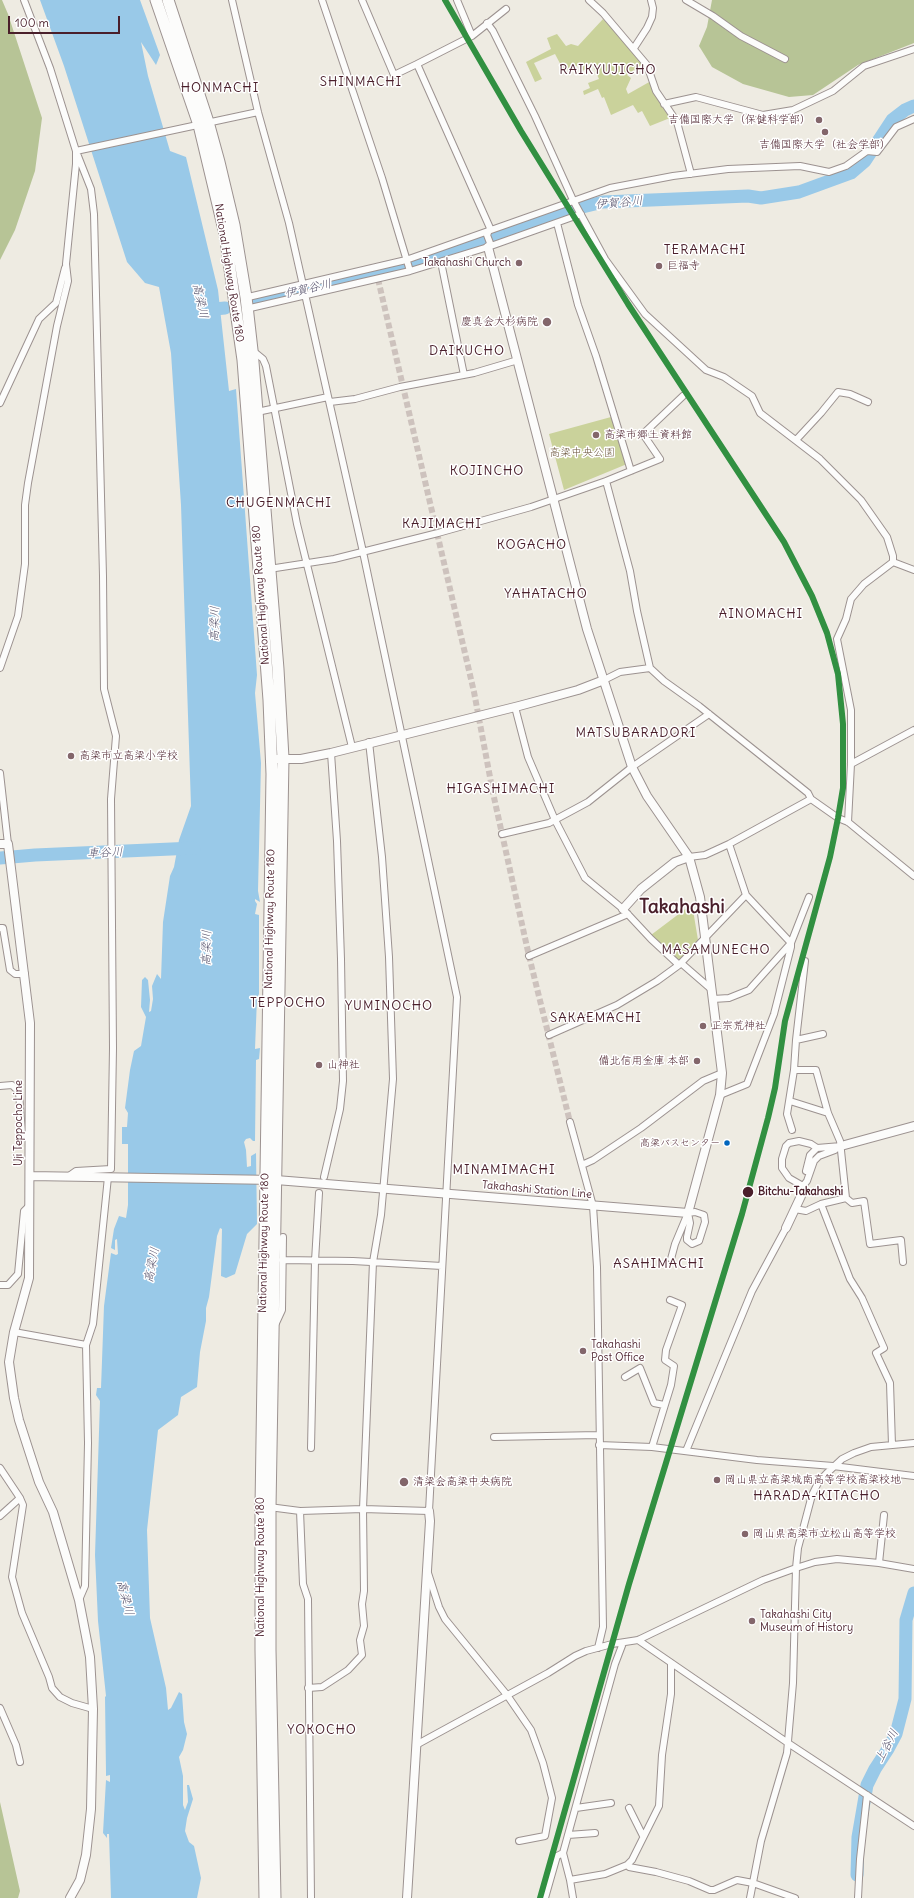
<!DOCTYPE html>
<html>
<head>
<meta charset="utf-8">
<style>
  body { margin:0 }
  #map { position:relative; width:914px; height:1898px; overflow:hidden; background:#eeebe2; font-family:Delius,sans-serif }
  canvas { display:block }
  .scale { position:absolute; left:8px; top:16px; width:112px; height:18px; box-sizing:border-box; border:2px solid #4a1f2b; border-top:0; padding-left:5px; font-size:12px; line-height:14px; white-space:nowrap; color:#4a1f2b; -webkit-text-stroke:3px #fff; paint-order:stroke }
</style>
</head>
<body>
<div id="map">
<canvas width="914" height="1898"></canvas>
<div class="scale">100 m</div>
</div>
<script>
const context = document.querySelector('canvas').getContext('2d');
context.lineJoin = 'round';
function fillPath(path, color) {
  context.fillStyle = color;
  context.fill(path, 'evenodd');
}
function toPath(rows) {
  const path = new Path2D();
  for (const r of rows) {
    path.moveTo(r[0], r[1]);
    for (let i = 2; i < r.length; i += 2) path.lineTo(r[i], r[i + 1]);
  }
  return path;
}
function strokePath(path, color, width, dash) {
  context.strokeStyle = color;
  context.lineWidth = width;
  context.lineCap = dash ? 'butt' : 'round';
  context.setLineDash(dash || []);
  context.stroke(path);
}
function drawText(font, color, halo, rows, align = 'center') {
  context.font = font + ' Delius,"Klee One",sans-serif';
  context.lineWidth = 3;
  context.setLineDash([]);
  context.textBaseline = 'middle';
  context.strokeStyle = halo;
  context.fillStyle = color;
  for (const [text, x, y, turn = 0] of rows) {
    context.save();
    context.translate(x, y);
    context.rotate((+turn || 0) * Math.PI / 180);
    context.textAlign = isNaN(turn) ? turn : align;
    if (halo) context.strokeText(text, 0, 0);
    context.fillText(text, 0, 0);
    context.restore();
  }
}
fillPath(toPath([
  [603,19,644,63,627,75,631,78,626,89,628,94,651,81,670,118,650,126,642,111,638,113,633,105,611,115,604,97,602,98,598,89,584,95,583,91,590,88,588,83,599,79,593,66,582,71,579,65,564,71,555,54,534,63,542,79,535,82,526,62,551,49,547,38,557,34,566,46,571,44,578,46],
  [611,417,627,464,564,490,549,434],
  [692,904,698,940,681,959,677,959,651,935]
]), '#cad29b');
fillPath(toPath([
  [0,0,2,0,8,14,42,118,35,171,15,230,0,260],
  [712,0,914,0,914,43,858,65,813,95,789,97,743,84,712,67,699,46,707,27],
  [0,1802,20,1891,18,1898,0,1898]
]), '#b7c496');
fillPath(toPath([
  [40,0,140,0,160,55,156,65,141,42,148,76,170,151,186,157,218,290,229,391,236,389,257,675,255,693,261,763,258,891,260,902,255,899,255,901,257,904,255,914,259,915,259,994,257,998,255,1049,260,1048,259,1059,256,1060,255,1141,253,1141,250,1138,246,1139,244,1142,246,1150,247,1167,251,1166,251,1156,256,1153,257,1224,247,1234,235,1274,226,1278,221,1276,222,1229,220,1228,217,1236,209,1297,206,1308,206,1321,200,1352,197,1387,181,1397,178,1415,158,1430,147,1530,150,1618,166,1688,168,1710,171,1708,179,1692,182,1694,184,1722,187,1734,183,1750,179,1757,183,1776,183,1805,185,1810,188,1802,187,1785,189,1785,193,1799,187,1818,185,1831,189,1842,194,1846,201,1878,197,1898,111,1898,109,1834,107,1834,107,1838,103,1833,106,1780,110,1782,110,1775,106,1776,106,1773,105,1697,106,1696,98,1621,95,1555,100,1401,96,1395,97,1388,101,1388,104,1306,111,1253,116,1255,118,1254,117,1239,115,1240,115,1250,111,1248,114,1229,119,1216,126,1218,128,1205,128,1144,122,1144,122,1127,127,1127,128,1113,125,1108,130,1070,134,1051,141,1046,146,1017,141,1007,142,980,145,977,148,980,150,1000,149,1012,151,1011,153,999,152,986,157,974,161,979,163,922,170,876,174,867,179,840,191,806,181,505,171,353,159,287,145,283,127,262,64,66]
]), '#99c9e8');
strokePath(toPath([
  [256,301,399,268,566,211,603,202,748,196,761,198,799,192,851,173,865,161,892,120,905,110,914,106],
  [204,310,225,308],
  [0,858,35,855,194,848],
  [857,1875,858,1837,867,1785,875,1769,888,1749,896,1734,905,1699,906,1620,914,1593]
]), '#99c9e8', 13);
strokePath(toPath([
  [378,279,474,692,493,793,529,956,570,1122]
]), '#cdc2bd', 6, [6, 3]);
const street = toPath([
  [232,0,258,112,289,223,363,552,457,997,429,1511,363,1509,300,1511,269,1507],
  [322,0,382,178,410,271],
  [362,0,394,75,417,64],
  [457,0,472,36],
  [589,0,603,13,647,65,656,91,677,122,691,174],
  [686,0,713,16,741,36,785,59],
  [487,23,493,31,535,116,573,200,605,259,645,314,706,370,724,377,752,396,760,413,820,459,861,500,887,537,893,556,893,562,864,584,851,599,846,619,837,639,851,710,851,764,848,822],
  [634,48,647,28,652,17,653,8,651,0],
  [664,104,696,97,763,115,793,110,833,91,864,66,914,49],
  [557,223,578,305,596,356,631,471],
  [488,247,490,243,487,235,490,228,417,64,472,36,506,9],
  [441,262,464,375],
  [244,298,406,260,610,188,673,176,728,169,800,166,829,172,846,166,867,151,877,152,896,127,914,119],
  [246,309,410,271,488,247,581,214],
  [252,350,263,359,266,366,297,524,352,747],
  [330,402,355,399,400,387,474,373,518,360],
  [0,403,39,319,56,303,65,268],
  [257,412,328,397],
  [796,440,821,413,838,392,850,394,868,402],
  [606,481,630,571,637,611,650,668,664,681,699,706,808,793,811,799,838,818,848,822,914,876],
  [893,562,914,570],
  [269,569,334,559,438,533,531,507,606,481,660,459,643,434,683,396],
  [0,668,18,616,25,564,25,505,28,483,57,326,68,281,66,264,76,164,76,151,50,68,24,0],
  [604,680,620,672,650,668],
  [515,707,528,757,555,820,585,878,623,909,651,939,679,965],
  [851,764,914,730],
  [0,773,8,844],
  [502,834,549,823,588,802,632,767,709,714],
  [689,857,705,855,729,844,811,799],
  [0,928,3,928,10,970,15,974,25,974],
  [529,956,628,914],
  [681,963,711,989],
  [713,999,729,998,749,990,791,943,809,897],
  [549,1035,617,1005,657,981,679,965,746,895],
  [796,1040,805,961],
  [794,1070,816,1070,828,1113,840,1141,846,1198],
  [0,1086,12,1085,19,1092,22,1134,30,1136],
  [720,1095,747,1084,774,1014,791,947,791,943,746,895,729,844],
  [790,1101,828,1113],
  [570,1122,593,1206,597,1267,603,1627,598,1648],
  [792,1130,787,1114,794,1070,796,1040,823,1034],
  [582,1165,593,1160,641,1128,703,1081,722,1073],
  [806,1171,810,1155,817,1148],
  [69,1176,76,1171,111,1169,113,1048,111,799,116,736,104,689,103,576,94,214,91,189,76,151,258,112],
  [324,1177,340,1109,343,1081,341,959,337,841,331,753],
  [803,1186,789,1178,782,1168,782,1159,786,1146,789,1143,799,1141,811,1144,817,1148,841,1146],
  [803,1186,807,1181,814,1161,819,1156,835,1150],
  [795,1209,806,1211,821,1204],
  [695,1212,704,1215,705,1222,699,1241,692,1244,687,1240,687,1237,690,1223,688,1213,695,1212],
  [671,1259,675,1244,688,1213],
  [282,1260,353,1261,442,1266],
  [0,1285,8,1285,18,1274,24,1211,28,1207],
  [276,1323,282,1310,283,1237],
  [14,1332,86,1345],
  [625,1377,640,1368,654,1403,664,1405],
  [494,1437,599,1435],
  [599,1445,652,1447,757,1460,833,1466,914,1476],
  [892,1445,890,1383,876,1353,884,1348,862,1298,850,1279,821,1204,846,1198,852,1203,864,1201,870,1244,901,1240,903,1262],
  [652,1447,671,1385,674,1366,665,1360,666,1350,682,1305,670,1300],
  [311,1448,315,1261,319,1193],
  [686,1451,752,1291,786,1228],
  [0,1468,20,1498,23,1505,12,1577,22,1613,49,1677,52,1688,60,1697,72,1703,93,1709],
  [300,1511,303,1584,308,1599,311,1898],
  [0,1516,20,1498],
  [879,1563,884,1515],
  [428,1573,439,1607,445,1619,507,1695,531,1730,543,1763,552,1798,545,1836,519,1841],
  [79,1600,85,1586,88,1443,86,1345,93,1324,108,1177],
  [638,1640,788,1743,914,1826],
  [308,1688,322,1687,348,1670,362,1655,360,1640,364,1626,362,1604,364,1591,363,1509,373,1262,381,1215,393,1079,389,957,382,857,369,742],
  [0,1708,16,1745,20,1762],
  [416,1745,548,1673,575,1656,586,1651,612,1644,638,1640,763,1580,796,1568,815,1562,837,1559,879,1563,914,1569],
  [576,1808,611,1803],
  [629,1808,643,1836],
  [568,1835,595,1833],
  [563,1853,570,1880,573,1898],
  [627,1865,629,1867,656,1872,689,1881,710,1890,714,1890,737,1880,753,1883,795,1898],
  [570,1880,605,1874,627,1865,632,1860,659,1806,662,1755,671,1694,671,1664],
  [545,1898,557,1856,563,1853,615,1664,623,1643],
  [750,1898,761,1841,787,1753,793,1683,796,1568,798,1548,812,1495,818,1483,826,1474,842,1459,854,1453,871,1447,914,1443],
  [858,1898,860,1859,867,1795]
]);
const secondary = toPath([
  [277,759,301,759,331,753,519,706,578,690,604,680],
  [0,844,8,844,30,1023,29,1278,14,1332,9,1362,14,1398,19,1420,39,1482,53,1512,79,1600,90,1657,93,1709,91,1809,86,1855,80,1880,70,1898],
  [623,909,641,889,675,862,689,857],
  [841,1146,914,1126],
  [30,1176,276,1180,688,1213,720,1095,722,1073,700,897,689,857,647,796,632,767,587,629,488,247],
  [786,1228,801,1196,803,1186],
  [407,1898,430,1521,429,1511]
]);
const highway = toPath([
  [156,0,199,125,225,234,243,360,269,700,272,774,261,1506,261,1650,265,1898],
  [168,0,208,122,219,162,234,225,246,297,252,350,278,669,283,758,270,1507,270,1650,275,1898]
]);
strokePath(street, '#9c9290', 8);
strokePath(secondary, '#9c9290', 10);
strokePath(highway, '#9c9290', 13);
strokePath(street, '#fcfcfb', 6);
strokePath(secondary, '#fcfcfb', 8);
strokePath(highway, '#fcfcfb', 11);
strokePath(toPath([
  [445,0,521,131,628,304,784,542,812,596,827,633,838,674,843,724,843,788,838,818,830,857,785,1021,775,1088,768,1118,742,1214,629,1584,540,1898]
]), '#319041', 6);
for (const [x, y, r, color] of [
  [819,120,4,"#83666b"],
  [825,132,4,"#83666b"],
  [519,263,4,"#83666b"],
  [659,266,4,"#83666b"],
  [547,322,5,"#83666b"],
  [596,435,4,"#83666b"],
  [71,756,4,"#83666b"],
  [703,1026,4,"#83666b"],
  [697,1061,4,"#83666b"],
  [319,1065,4,"#83666b"],
  [727,1143,3.5,"#0065bd"],
  [748,1192,6,"#4a1f2b"],
  [583,1351,4,"#83666b"],
  [717,1480,4,"#83666b"],
  [404,1482,5,"#83666b"],
  [745,1534,4,"#83666b"],
  [752,1621,4,"#83666b"]
]) {
  const dot = new Path2D();
  dot.arc(x, y, r, 0, 2 * Math.PI);
  context.fillStyle = color;
  context.fill(dot);
  strokePath(dot, '#fff', 1.5);
}
drawText('10px', '#4a1f2b', '#fff', [
  ["高梁バスセンター",720,1143]
], 'right');
drawText('11px', '#4a1f2b', '#fff', [
  ["吉備国際大学（保健科学部）",811,120,"right"],
  ["吉備国際大学（社会学部）",825,145,"center"],
  ["Takahashi Church",511,263,"right"],
  ["巨福寺",667,266],
  ["慶真会大杉病院",538,322,"right"],
  ["高梁市郷土資料館",604,435],
  ["高梁市立高梁小学校",79,756],
  ["正宗荒神社",711,1026],
  ["備北信用金庫 本部",689,1061,"right"],
  ["山神社",327,1065],
  ["Takahashi",591,1345],
  ["Post Office",591,1358],
  ["岡山県立高梁城南高等学校高梁校地",725,1480],
  ["清梁会高梁中央病院",413,1482],
  ["岡山県高梁市立松山高等学校",753,1534],
  ["Takahashi City",760,1615],
  ["Museum of History",760,1628]
], 'left');
drawText('11px', '#4a1f2b', '#fff', [
  ["National Highway Route 180",229,273,81],
  ["National Highway Route 180",261,595,-94],
  ["National Highway Route 180",270,919,-89],
  ["Uji Teppocho Line",19,1123,-90],
  ["Takahashi Station Line",537,1190,5],
  ["National Highway Route 180",264,1243,-89],
  ["National Highway Route 180",261,1567,-90]
]);
drawText('11px', '#6d573e', '#fff', [
  ["高梁中央公園",582,453]
]);
drawText('bold 11px', '#4a1f2b', '#fff', [
  ["Bitchu-Takahashi",758,1192]
], 'left');
drawText('italic 12px', '#59556e', '#fff', [
  ["伊賀谷川",619,203,-5],
  ["伊賀谷川",308,289,-13],
  ["高梁川",200,301,78],
  ["高梁川",215,624,-89],
  ["車谷川",105,853,-3],
  ["高梁川",207,948,-89],
  ["高梁川",152,1265,-79],
  ["高梁川",125,1598,76],
  ["上谷川",887,1746,-62]
]);
context.letterSpacing = '1px';
drawText('13px', '#4a1f2b', '#fff', [
  ["RAIKYUJICHO",608,70],
  ["SHINMACHI",361,82],
  ["HONMACHI",220,88],
  ["TERAMACHI",705,250],
  ["DAIKUCHO",467,351],
  ["KOJINCHO",487,471],
  ["CHUGENMACHI",279,503],
  ["KAJIMACHI",442,524],
  ["KOGACHO",532,545],
  ["YAHATACHO",546,594],
  ["AINOMACHI",761,614],
  ["MATSUBARADORI",636,733],
  ["HIGASHIMACHI",501,789],
  ["MASAMUNECHO",716,950],
  ["TEPPOCHO",288,1003],
  ["YUMINOCHO",389,1006],
  ["SAKAEMACHI",596,1018],
  ["MINAMIMACHI",504,1170],
  ["ASAHIMACHI",659,1264],
  ["HARADA-KITACHO",817,1496],
  ["YOKOCHO",322,1730]
]);
context.letterSpacing = '0px';
drawText('bold 19px', '#4a1f2b', '#fff', [
  ["Takahashi",682,908]
]);
</script>
</body>
</html>
